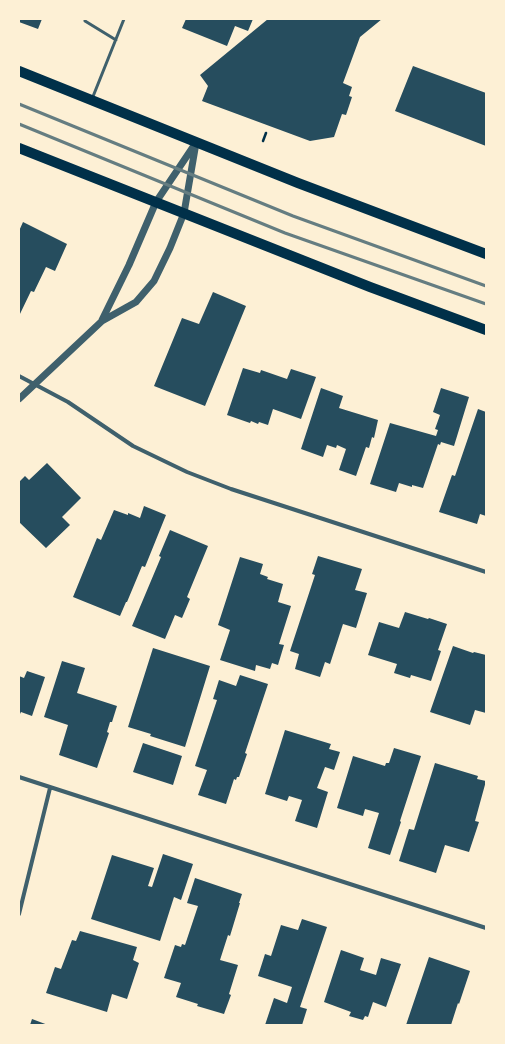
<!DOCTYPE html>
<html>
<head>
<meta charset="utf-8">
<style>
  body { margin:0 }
  #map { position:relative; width:505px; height:1044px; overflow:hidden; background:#fdf0d5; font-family:"Source Sans 3",sans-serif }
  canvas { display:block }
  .frame { position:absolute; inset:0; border:20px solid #fdf0d5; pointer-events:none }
</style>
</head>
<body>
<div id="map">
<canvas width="505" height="1044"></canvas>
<div class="frame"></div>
</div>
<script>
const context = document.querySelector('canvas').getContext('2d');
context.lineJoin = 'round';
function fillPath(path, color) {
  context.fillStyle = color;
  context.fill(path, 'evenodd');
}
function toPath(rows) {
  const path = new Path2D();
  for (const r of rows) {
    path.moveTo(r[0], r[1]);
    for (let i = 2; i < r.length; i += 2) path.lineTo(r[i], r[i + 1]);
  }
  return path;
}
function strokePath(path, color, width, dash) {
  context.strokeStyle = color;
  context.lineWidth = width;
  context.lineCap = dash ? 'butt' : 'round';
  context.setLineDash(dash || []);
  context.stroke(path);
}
fillPath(toPath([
  [20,19,42,19,38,29,19,22],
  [186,19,253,19,248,31,235,26,227,46,182,28],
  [268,19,382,19,360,37,343,83,352,87,349,96,352,97,346,115,342,114,334,137,310,141,202,101,208,86,200,75],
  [413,66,486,93,486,146,395,111],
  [23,222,67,244,55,271,46,267,34,292,31,291,19,316,19,231],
  [213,292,246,306,205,406,154,386,182,318,199,324],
  [243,368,260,373,261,370,287,379,291,369,316,377,301,419,273,409,268,425,259,422,258,424,251,421,250,423,227,415],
  [321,388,343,396,339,408,378,420,374,438,372,437,369,448,366,447,356,476,339,470,346,449,337,445,336,448,327,445,323,457,301,449],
  [441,388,469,397,454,446,441,442,440,445,438,444,423,488,412,485,412,487,399,483,396,492,370,484,390,423,436,436,438,430,435,429,440,415,433,412],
  [478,409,486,412,486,516,480,514,477,524,439,512,452,475,455,476],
  [47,463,81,498,62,517,70,525,46,548,19,522,19,482,25,476,29,480],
  [144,506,166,515,145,567,142,566,127,602,126,602,120,616,73,597,97,538,101,540,114,510,128,515,128,513,140,518],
  [170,530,208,546,187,597,190,599,182,618,175,615,165,639,132,626,161,557,159,556],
  [318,556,362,569,355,590,367,593,356,628,343,624,330,664,325,662,320,677,295,669,299,654,290,651,315,575,312,574],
  [240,557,263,564,260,574,268,577,267,579,283,584,278,602,291,606,279,644,284,645,278,665,272,663,270,669,256,665,255,671,220,660,230,630,218,625],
  [405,612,428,619,429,618,447,624,438,650,441,651,431,681,411,675,410,678,394,673,397,664,368,655,379,622,399,628],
  [453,646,473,653,474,652,486,655,486,713,475,710,470,725,430,712],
  [153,648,210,666,185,747,150,736,151,734,128,727],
  [62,661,85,668,77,693,117,706,112,722,110,722,107,732,109,733,97,768,59,755,68,725,44,717],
  [27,671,45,677,32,716,21,712,19,716,19,676,24,678],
  [240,675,268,684,245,753,247,754,239,777,237,777,236,780,234,779,226,804,198,795,207,770,195,766,217,700,213,699,219,680,236,686],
  [285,730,331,744,329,749,340,752,334,770,325,767,317,788,328,792,317,828,295,821,302,800,289,796,287,801,265,794],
  [143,743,182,756,173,785,133,772],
  [394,748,421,756,400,821,401,822,390,855,368,848,379,813,365,809,363,816,337,808,353,756,385,766,386,763,389,763],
  [435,763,478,776,477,779,486,781,475,821,479,822,469,852,445,845,436,873,399,861,409,829,414,830],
  [163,854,193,864,181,900,174,897,160,941,91,919,112,855,154,868,148,886,152,887],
  [195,878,242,894,239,903,240,903,230,936,228,935,220,960,238,965,229,994,231,995,224,1014,197,1006,198,1004,176,997,181,983,164,978,175,945,181,947,182,944,185,945,198,906,187,903],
  [302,919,327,927,300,1007,307,1009,302,1025,265,1025,274,998,287,1003,292,987,258,976,265,954,271,956,281,925,298,930],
  [80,931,137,947,133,960,139,963,127,999,112,994,107,1012,46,993,55,967,61,969,72,940,76,941],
  [341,950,364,958,360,970,376,975,381,958,401,964,386,1007,373,1002,368,1017,365,1016,363,1020,349,1016,351,1012,324,1002],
  [429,957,470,971,459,1004,458,1003,451,1025,406,1025],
  [32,1019,48,1025,30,1025]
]), '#264d5e');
strokePath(toPath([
  [263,141,266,133]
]), '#003049', 2.5);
strokePath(toPath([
  [85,19,85,21,116,40],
  [92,99,124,19]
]), '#3f606c', 3);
strokePath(toPath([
  [19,376,68,402,133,446,187,472,231,489,486,572],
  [19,777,486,928],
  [19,914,50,788]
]), '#3f606c', 4);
strokePath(toPath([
  [102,320,129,265,156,202,195,144],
  [19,399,102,321,136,302,154,281,170,248,184,213,196,143]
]), '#3f606c', 7);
strokePath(toPath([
  [19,71,298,183,486,254],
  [19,148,370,287,486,330]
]), '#003049', 10);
strokePath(toPath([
  [19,104,293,216,486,286],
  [19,124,285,233,486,304]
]), '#657d81', 3);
</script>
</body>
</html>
